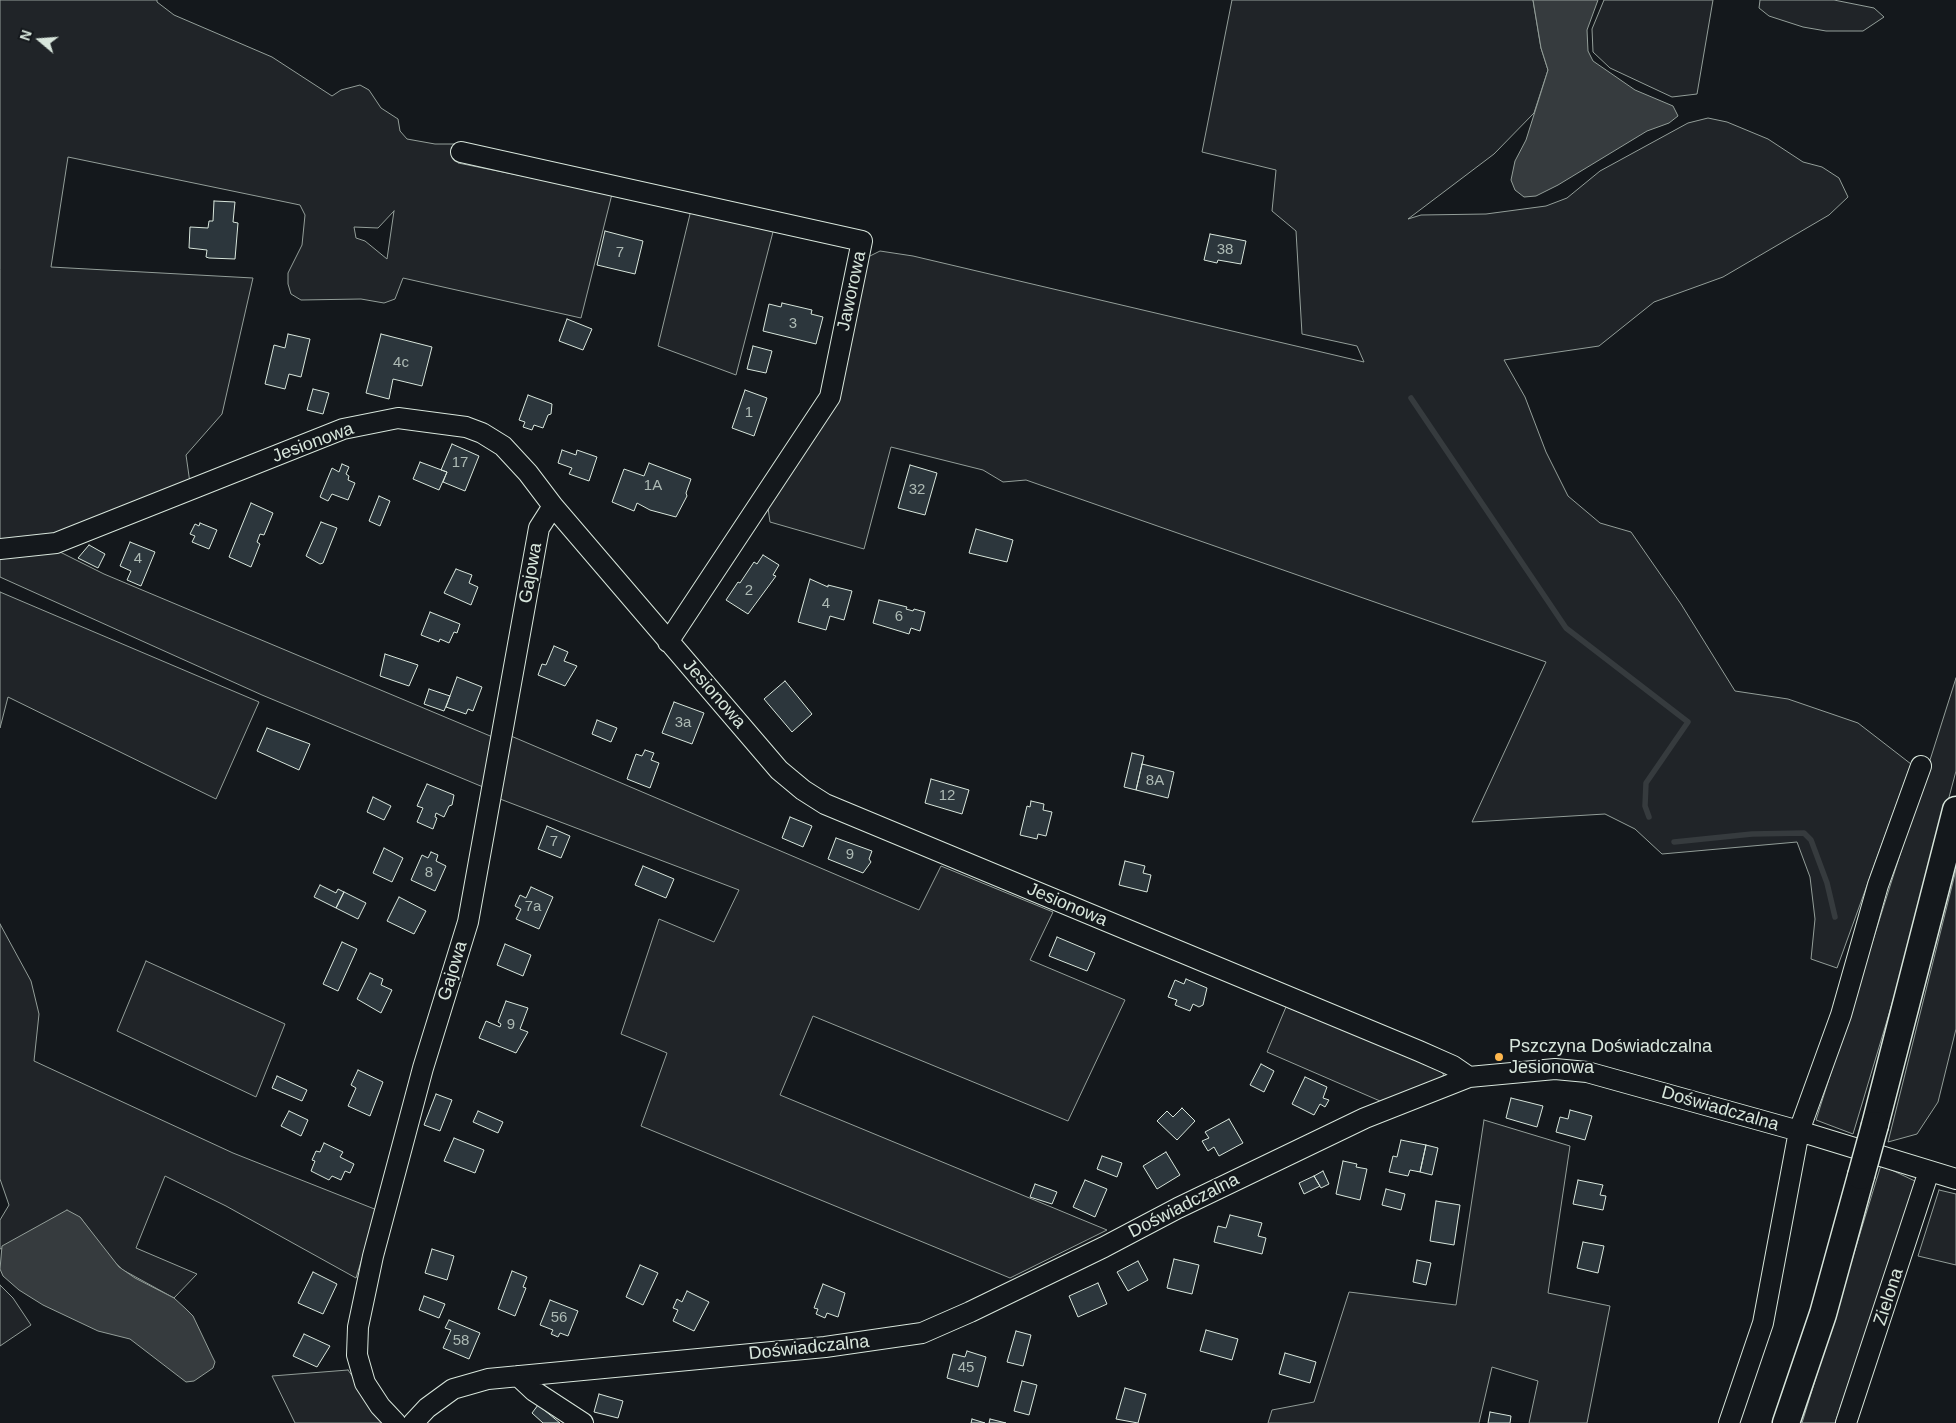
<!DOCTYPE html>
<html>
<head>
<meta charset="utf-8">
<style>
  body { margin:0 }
  #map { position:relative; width:1956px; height:1423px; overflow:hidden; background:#14181c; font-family:Arial,sans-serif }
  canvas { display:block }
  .north { position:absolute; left:15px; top:15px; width:50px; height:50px; -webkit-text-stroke:4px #14181c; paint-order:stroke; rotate:288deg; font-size:14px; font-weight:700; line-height:20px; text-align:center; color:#d8e6dc }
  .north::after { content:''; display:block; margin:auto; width:18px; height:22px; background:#d8e6dc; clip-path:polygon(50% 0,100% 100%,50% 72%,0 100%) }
</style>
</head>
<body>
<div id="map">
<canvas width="1956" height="1423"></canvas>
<div class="north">N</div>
</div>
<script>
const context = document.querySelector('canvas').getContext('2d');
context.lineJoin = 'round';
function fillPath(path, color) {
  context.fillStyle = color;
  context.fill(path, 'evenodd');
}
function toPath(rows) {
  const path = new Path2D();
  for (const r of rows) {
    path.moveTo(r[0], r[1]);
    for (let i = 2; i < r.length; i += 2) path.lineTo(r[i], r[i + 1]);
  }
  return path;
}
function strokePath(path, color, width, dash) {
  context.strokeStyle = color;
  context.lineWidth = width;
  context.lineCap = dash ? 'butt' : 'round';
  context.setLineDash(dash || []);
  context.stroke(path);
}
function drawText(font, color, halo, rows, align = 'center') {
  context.font = font + ' Arial,sans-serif';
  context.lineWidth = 4;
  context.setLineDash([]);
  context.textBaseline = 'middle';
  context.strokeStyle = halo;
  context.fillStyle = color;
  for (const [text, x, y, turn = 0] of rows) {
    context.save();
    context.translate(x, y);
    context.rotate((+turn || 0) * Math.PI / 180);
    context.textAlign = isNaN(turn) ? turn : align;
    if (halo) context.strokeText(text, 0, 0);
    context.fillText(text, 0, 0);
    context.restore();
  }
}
const green = toPath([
  [0,0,157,0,157,2,174,15,272,57,332,96,341,90,360,85,369,90,381,108,398,119,400,131,407,139,435,144,455,144,461,152,458,163,612,194,581,318,403,278,395,299,384,303,361,299,301,300,291,294,288,284,288,273,302,245,305,215,300,205,68,157,51,267,253,278,222,414,186,455,190,483,51,536,0,539,0,0],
  [394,211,387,259,365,241,356,238,354,227,378,228,394,211],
  [1232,0,1533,0,1541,48,1548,70,1534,113,1494,154,1408,219,1421,215,1486,214,1546,206,1567,198,1600,171,1688,123,1708,118,1727,122,1768,139,1803,162,1822,167,1839,178,1848,197,1829,215,1723,277,1654,302,1599,346,1504,360,1525,397,1546,452,1568,496,1600,523,1631,532,1681,604,1735,691,1788,699,1858,723,1911,764,1837,968,1811,959,1815,919,1810,877,1797,842,1662,854,1635,829,1605,814,1472,822,1546,662,1026,480,1003,482,983,470,891,447,864,549,770,522,768,508,834,401,868,257,880,251,913,256,1364,362,1357,346,1302,334,1296,231,1272,211,1276,170,1202,152,1232,0],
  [1604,0,1713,0,1697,94,1672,97,1610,68,1593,52,1592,29,1604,0],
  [1760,0,1834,0,1874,8,1884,17,1863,31,1826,31,1803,27,1769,16,1759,8,1760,0],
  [691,210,774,228,736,375,658,346,691,210],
  [54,549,104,574,495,738,483,787,262,695,0,577,0,554,54,549],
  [0,592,259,702,216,799,8,697,0,728,0,592],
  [1956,678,1956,771,1912,937,1853,1134,1816,1120,1956,678],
  [511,736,919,910,941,866,1053,912,1030,960,1125,1000,1068,1121,813,1016,780,1095,1107,1230,1010,1278,641,1126,667,1053,621,1034,659,919,714,942,739,890,500,799,511,736],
  [1956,870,1956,1029,1938,1102,1917,1134,1888,1142,1956,870],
  [0,924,31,981,39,1014,34,1061,233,1153,377,1210,356,1278,226,1206,165,1176,136,1248,197,1274,174,1298,123,1270,108,1256,80,1217,0,1249,0,1220,9,1205,0,1179,0,924],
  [146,961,285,1024,256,1097,117,1031,146,961],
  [1286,1007,1435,1064,1444,1075,1432,1083,1380,1101,1267,1052,1286,1007],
  [1484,1120,1570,1146,1548,1293,1610,1306,1587,1423,1529,1423,1538,1381,1492,1367,1479,1423,1268,1423,1272,1410,1314,1402,1349,1292,1456,1305,1484,1120],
  [1881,1165,1917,1182,1835,1423,1802,1423,1881,1165],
  [1939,1190,1956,1194,1956,1265,1918,1256,1939,1190],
  [0,1285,13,1298,31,1325,0,1346,0,1285],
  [348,1370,386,1423,295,1423,272,1376,348,1370]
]);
fillPath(green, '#202428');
strokePath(green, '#939e99', 1);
const water = toPath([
  [1533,0,1598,0,1587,30,1588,51,1593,61,1635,90,1673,106,1678,116,1669,123,1647,131,1558,185,1536,196,1524,197,1515,190,1511,180,1515,161,1526,140,1548,70,1541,48,1533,0],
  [67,1210,80,1217,119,1267,135,1278,174,1298,186,1309,193,1316,212,1356,215,1362,213,1368,194,1381,186,1382,130,1339,98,1331,43,1305,19,1290,3,1276,0,1269,2,1246,67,1210]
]);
fillPath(water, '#363b3e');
strokePath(water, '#939e99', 1);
strokePath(toPath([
  [1411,398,1566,628,1688,722,1646,783,1645,806,1649,817],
  [1674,842,1752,834,1804,833,1811,840,1827,883,1835,917]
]), '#363b3e', 5.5);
const building = toPath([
  [214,201,235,202,233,222,238,223,235,259,209,258,206,257,207,250,189,248,190,227,208,228,209,221,213,221,214,201],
  [605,231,643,241,635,274,597,265,605,231],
  [1210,234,1246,241,1241,264,1218,260,1217,263,1204,260,1210,234],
  [782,303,812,310,811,314,823,317,816,344,763,331,769,304,781,307,782,303],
  [567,319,592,329,583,350,559,341,567,319],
  [288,334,310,339,301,377,289,374,285,389,265,384,274,345,285,348,288,334],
  [381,334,432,347,422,386,393,379,389,399,366,393,381,334],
  [753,346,772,351,766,373,747,369,753,346],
  [313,389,329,393,323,414,307,410,313,389],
  [745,390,767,398,754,436,732,428,745,390],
  [528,395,552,404,551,414,548,415,543,428,534,425,532,430,523,427,525,422,519,420,528,395],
  [452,444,479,456,465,491,443,482,447,472,441,470,452,444],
  [562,450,576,455,577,450,597,457,589,481,569,474,572,468,558,463,562,450],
  [420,462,447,472,439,490,413,479,420,462],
  [649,463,691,479,686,493,687,496,676,517,650,510,637,503,634,511,612,502,624,469,644,476,649,463],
  [342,464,349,467,346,474,349,476,348,480,355,483,348,500,332,494,328,501,320,497,332,468,339,472,342,464],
  [910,465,937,473,925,515,898,508,910,465],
  [379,496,390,501,380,526,369,521,379,496],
  [251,503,273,513,264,535,260,534,257,542,260,544,251,567,229,557,251,503],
  [321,522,337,528,323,563,320,564,306,556,321,522],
  [200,523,217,530,209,549,192,542,195,536,190,534,195,524,199,526,200,523],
  [976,529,1013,540,1007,562,969,553,976,529],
  [130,542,155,552,141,586,127,580,131,571,120,566,130,542],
  [89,545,105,554,98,568,78,558,89,545],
  [763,555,779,565,773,575,776,576,748,614,726,600,738,582,740,583,754,562,757,564,763,555],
  [456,569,472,575,469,583,478,587,471,605,444,593,456,569],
  [810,579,828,587,828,585,852,591,844,620,830,616,826,630,798,622,810,579],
  [879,600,907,607,906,609,913,611,914,609,925,612,920,631,911,628,909,634,873,623,879,600],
  [430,612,460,624,457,633,454,632,449,643,440,639,439,642,421,635,430,612],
  [554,646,568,652,564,661,577,666,565,686,538,675,542,664,546,665,554,646],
  [385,654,418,665,409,686,380,676,385,654],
  [457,677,482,687,473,711,468,709,466,714,446,707,457,677],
  [785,681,812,714,792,732,764,699,785,681],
  [429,689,450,696,444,711,424,704,429,689],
  [674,702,704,713,692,744,662,733,674,702],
  [597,720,617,728,611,742,592,734,597,720],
  [267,728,310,744,299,770,257,751,267,728],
  [645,750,654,753,651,760,659,763,650,788,627,779,636,754,642,756,645,750],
  [1132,753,1144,756,1136,790,1124,787,1132,753],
  [1142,764,1174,772,1168,798,1136,790,1142,764],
  [931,779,969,790,962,814,925,803,931,779],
  [427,784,454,795,452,805,449,806,444,817,436,813,435,817,437,818,433,829,417,822,423,808,417,806,427,784],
  [373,797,391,806,384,820,367,812,373,797],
  [1031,801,1044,804,1043,810,1052,812,1046,836,1038,834,1037,839,1020,835,1027,806,1030,807,1031,801],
  [790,817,812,826,803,847,782,838,790,817],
  [547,826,570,836,561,858,538,849,547,826],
  [836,838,872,851,869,859,871,862,863,873,828,859,836,838],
  [384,848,403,858,392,882,373,873,384,848],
  [431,852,438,855,436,861,446,866,435,891,411,880,422,855,428,858,431,852],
  [1125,861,1145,866,1143,873,1151,875,1147,892,1119,885,1125,861],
  [643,866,674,879,666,898,635,885,643,866],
  [320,885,336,893,338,889,344,892,336,908,314,897,320,885],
  [531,887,553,897,539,929,516,919,521,909,515,906,520,895,526,898,531,887],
  [344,892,366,903,358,919,336,908,344,892],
  [399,897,426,911,414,934,387,921,399,897],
  [1057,937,1095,953,1087,971,1049,956,1057,937],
  [342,942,357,949,338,991,323,984,342,942],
  [505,944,531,955,523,976,497,965,505,944],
  [370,973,383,979,381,985,392,990,381,1013,357,999,370,973],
  [1186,979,1207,988,1203,1005,1199,1007,1193,1004,1190,1011,1175,1005,1177,1000,1168,997,1175,980,1184,984,1186,979],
  [506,1001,528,1008,520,1029,528,1032,516,1053,479,1038,486,1021,500,1027,501,1024,498,1022,506,1001],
  [1261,1064,1274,1071,1264,1092,1250,1085,1261,1064],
  [358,1070,383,1082,370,1116,348,1106,356,1088,351,1085,358,1070],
  [277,1076,307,1090,302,1101,272,1088,277,1076],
  [1305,1077,1327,1087,1323,1098,1329,1100,1325,1107,1320,1104,1314,1115,1292,1104,1305,1077],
  [436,1094,452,1100,440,1131,424,1125,436,1094],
  [1511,1098,1543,1106,1537,1127,1506,1118,1511,1098],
  [1182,1108,1195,1121,1177,1140,1157,1121,1167,1111,1173,1117,1182,1108],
  [1570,1110,1592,1116,1585,1140,1556,1132,1560,1117,1568,1119,1570,1110],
  [289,1111,308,1120,301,1136,281,1126,289,1111],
  [478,1111,503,1122,498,1133,473,1122,478,1111],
  [1229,1119,1243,1143,1219,1156,1214,1147,1208,1151,1202,1141,1209,1138,1205,1132,1229,1119],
  [454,1138,484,1150,475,1173,444,1161,454,1138],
  [1401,1140,1426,1145,1420,1172,1410,1170,1408,1176,1389,1172,1393,1156,1397,1157,1401,1140],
  [324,1143,343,1152,340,1157,354,1164,350,1173,345,1171,341,1180,332,1176,329,1180,311,1171,315,1161,312,1160,316,1151,320,1152,324,1143],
  [1426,1145,1438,1148,1432,1175,1420,1172,1426,1145],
  [1166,1152,1180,1175,1157,1189,1143,1166,1166,1152],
  [1102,1156,1122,1163,1117,1177,1097,1169,1102,1156],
  [1343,1161,1357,1164,1356,1167,1367,1169,1360,1200,1336,1194,1343,1161],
  [1323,1171,1329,1184,1321,1188,1314,1176,1323,1171],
  [1314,1176,1320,1186,1304,1194,1299,1183,1314,1176],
  [1085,1180,1107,1189,1095,1217,1073,1207,1085,1180],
  [1578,1180,1603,1185,1600,1195,1606,1196,1603,1210,1573,1204,1578,1180],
  [1035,1184,1057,1192,1052,1204,1030,1197,1035,1184],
  [1386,1189,1405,1194,1401,1210,1382,1205,1386,1189],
  [1436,1201,1460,1205,1454,1245,1430,1241,1436,1201],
  [1230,1215,1262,1223,1258,1236,1266,1238,1262,1254,1214,1242,1218,1226,1226,1228,1230,1215],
  [1583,1242,1604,1246,1598,1273,1577,1268,1583,1242],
  [432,1249,454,1256,447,1280,425,1273,432,1249],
  [1174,1259,1199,1265,1192,1294,1167,1288,1174,1259],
  [1417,1260,1431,1263,1426,1285,1413,1282,1417,1260],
  [1138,1261,1148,1280,1128,1291,1117,1272,1138,1261],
  [640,1265,658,1273,643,1305,626,1297,640,1265],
  [512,1271,527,1277,523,1287,526,1288,515,1316,498,1309,512,1271],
  [313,1272,337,1284,323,1314,298,1303,313,1272],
  [1098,1283,1107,1304,1078,1317,1069,1296,1098,1283],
  [823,1284,845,1293,838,1317,827,1313,825,1318,816,1314,818,1309,814,1308,823,1284],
  [687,1291,709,1302,694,1331,673,1321,678,1310,673,1308,677,1299,682,1302,687,1291],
  [424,1296,445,1304,439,1318,419,1310,424,1296],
  [550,1300,578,1311,568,1336,560,1333,558,1337,551,1334,553,1330,540,1325,550,1300],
  [449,1320,480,1333,469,1359,443,1348,451,1330,445,1328,449,1320],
  [1206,1330,1238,1339,1232,1360,1200,1351,1206,1330],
  [1016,1331,1031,1335,1023,1366,1007,1362,1016,1331],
  [304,1334,330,1346,317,1367,293,1356,304,1334],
  [967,1351,986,1357,978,1387,947,1378,953,1354,965,1357,967,1351],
  [1285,1353,1316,1362,1310,1383,1279,1374,1285,1353],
  [1022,1381,1037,1385,1029,1415,1014,1411,1022,1381],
  [1125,1388,1146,1394,1138,1423,1116,1419,1125,1388],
  [599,1394,623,1401,618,1418,594,1412,599,1394],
  [538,1405,560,1423,543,1423,532,1413,538,1405],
  [1490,1412,1511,1416,1510,1423,1488,1423,1490,1412],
  [972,1419,985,1423,971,1423,972,1419],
  [990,1419,1006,1423,989,1423,990,1419]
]);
fillPath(building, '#2c363c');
strokePath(building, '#d8e6dc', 1);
const minor = toPath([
  [461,152,862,241,830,397,668,642],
  [0,549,56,543,343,429,398,418,466,427,482,433,503,446,528,473,553,506,779,770,803,790,825,804,1419,1051,1453,1066,1469,1077],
  [518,1376,534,1391,583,1423],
  [396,1423,380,1406,365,1383,357,1355,358,1327,373,1256,423,1068,468,922,539,528,553,506],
  [413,1423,427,1408,453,1389,488,1379,825,1347,922,1333,970,1312,1104,1247,1178,1208,1365,1118,1469,1077,1555,1069,1587,1072,1799,1131,1956,1179],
  [1729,1423,1763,1323,1799,1131,1841,1015,1878,885,1921,766],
  [1846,1423,1929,1171]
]);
const major = toPath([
  [1875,1125,1956,810],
  [1786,1423,1823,1314,1861,1176]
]);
strokePath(minor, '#d8e6dc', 22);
strokePath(major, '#d8e6dc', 29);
strokePath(minor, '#14181c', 20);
strokePath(major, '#14181c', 26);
const majorBridge = toPath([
  [1861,1176,1875,1125]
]);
strokePath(majorBridge, '#d8e6dc', 29, []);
strokePath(majorBridge, '#14181c', 26);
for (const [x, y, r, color] of [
  [1499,1057,5,"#ffb74d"]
]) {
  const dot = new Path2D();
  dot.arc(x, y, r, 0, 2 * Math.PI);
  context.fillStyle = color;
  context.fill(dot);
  strokePath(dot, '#14181c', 2);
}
drawText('15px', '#adbab4', null, [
  ["38",1225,250],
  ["7",620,253],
  ["3",793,324],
  ["4c",401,363],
  ["1",749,413],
  ["17",460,463],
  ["1A",653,486],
  ["32",917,490],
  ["4",138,559],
  ["2",749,591],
  ["4",826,604],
  ["6",899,617],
  ["3a",683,723],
  ["8A",1155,781],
  ["12",947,796],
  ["7",554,842],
  ["9",850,855],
  ["8",429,873],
  ["7a",533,907],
  ["9",511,1025],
  ["56",559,1318],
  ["58",461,1341],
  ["45",966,1368]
]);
drawText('18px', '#d8e6dc', '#14181c', [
  ["Jaworowa",852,291,-78],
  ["Jesionowa",313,443,-20],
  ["Gajowa",531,573,-80],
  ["Jesionowa",714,694,49],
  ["Jesionowa",1067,905,23],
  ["Gajowa",453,971,-73],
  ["Doświadczalna",1720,1109,16],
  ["Doświadczalna",1184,1206,-27],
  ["Zielona",1889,1297,-72],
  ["Doświadczalna",809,1348,-6]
]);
drawText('18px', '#d8e6dc', '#14181c', [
  ["Pszczyna Doświadczalna",1509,1047],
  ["Jesionowa",1509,1068]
], 'left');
</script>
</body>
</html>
